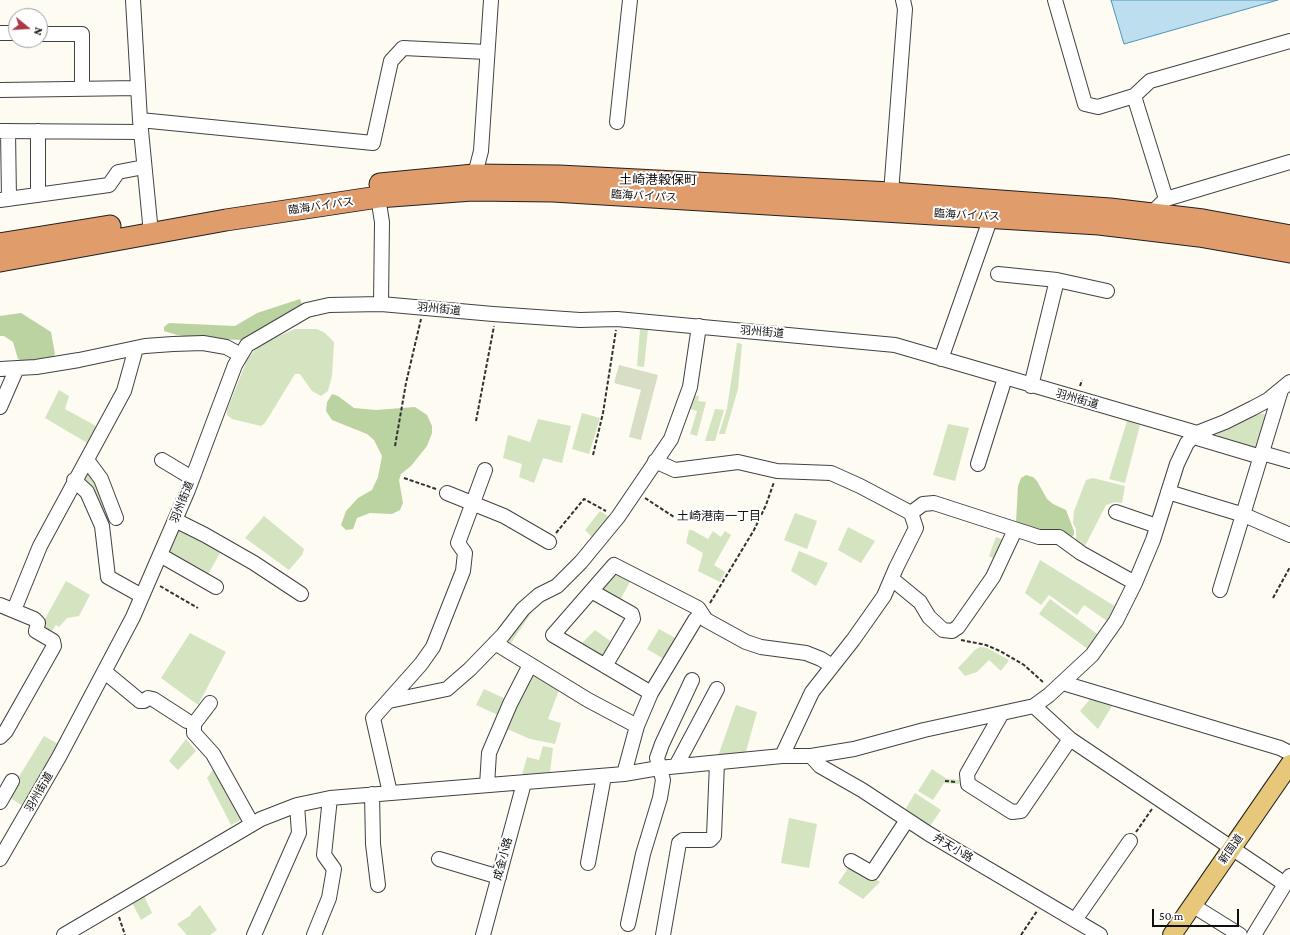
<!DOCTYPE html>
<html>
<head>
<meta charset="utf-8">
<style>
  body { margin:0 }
  #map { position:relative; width:1290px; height:935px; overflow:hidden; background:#fdfbf2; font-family:"Crimson Pro",serif }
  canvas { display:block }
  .north { position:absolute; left:8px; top:8px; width:40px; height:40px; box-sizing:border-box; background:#fff; border:1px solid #9f9f9f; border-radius:50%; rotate:108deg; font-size:11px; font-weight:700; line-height:16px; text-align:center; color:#0f0f0f }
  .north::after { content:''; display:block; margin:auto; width:14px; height:18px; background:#ad3844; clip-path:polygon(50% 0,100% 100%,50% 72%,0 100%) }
  .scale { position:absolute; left:1152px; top:909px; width:87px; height:18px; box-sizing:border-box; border:2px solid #0f0f0f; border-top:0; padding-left:5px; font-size:12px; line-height:14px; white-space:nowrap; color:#0f0f0f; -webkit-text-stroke:3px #fff; paint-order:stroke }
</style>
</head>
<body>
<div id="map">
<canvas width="1290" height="935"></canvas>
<div class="north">N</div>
<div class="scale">50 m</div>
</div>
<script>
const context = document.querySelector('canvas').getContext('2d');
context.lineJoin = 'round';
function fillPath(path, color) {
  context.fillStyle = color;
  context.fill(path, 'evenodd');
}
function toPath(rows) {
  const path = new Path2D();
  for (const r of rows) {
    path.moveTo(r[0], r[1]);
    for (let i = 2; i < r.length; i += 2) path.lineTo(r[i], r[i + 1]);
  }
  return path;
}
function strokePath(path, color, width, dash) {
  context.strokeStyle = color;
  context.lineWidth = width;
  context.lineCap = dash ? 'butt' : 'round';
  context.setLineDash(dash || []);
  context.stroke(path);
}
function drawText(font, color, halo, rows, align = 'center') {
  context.font = font + ' "Crimson Pro","Noto Sans JP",serif';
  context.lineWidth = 4;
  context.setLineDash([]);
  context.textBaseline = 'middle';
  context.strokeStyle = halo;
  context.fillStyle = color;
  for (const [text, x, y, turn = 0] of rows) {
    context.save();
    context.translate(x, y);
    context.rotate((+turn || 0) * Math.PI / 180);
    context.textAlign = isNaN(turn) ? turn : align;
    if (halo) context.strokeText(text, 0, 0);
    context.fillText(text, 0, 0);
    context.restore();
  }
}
fillPath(toPath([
  [295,329,317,329,325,333,334,342,332,376,328,391,321,396,312,391,300,374,295,374,265,423,261,426,232,419,227,415,227,410,247,360,260,344],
  [640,329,648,330,644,367,637,366],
  [737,343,742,344,738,389,725,434,719,434,727,408],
  [59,390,69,396,65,409,96,426,89,444,45,418],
  [690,395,699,396,698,401,706,402,697,436,690,434,697,411,687,408],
  [715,409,724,410,715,441,705,441],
  [582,413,600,418,589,454,572,449],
  [1260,413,1266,415,1268,421,1259,451,1217,440,1217,434],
  [538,419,571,426,562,463,543,458,534,483,519,477,522,464,503,458,508,435,530,442],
  [1127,421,1140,425,1125,483,1109,479],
  [948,424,969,428,955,481,933,475],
  [89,470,113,520,108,528,83,480],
  [1093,478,1125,486,1122,503,1115,502,1106,505,1084,548,1077,543,1076,538,1076,529,1073,523,1074,511,1086,480],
  [600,511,611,518,593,538,585,530],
  [795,513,817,521,807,549,784,540],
  [264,516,304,549,302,555,289,570,245,538],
  [848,527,875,541,861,563,838,550],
  [179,530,185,530,220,553,206,578,167,554],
  [689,530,692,530,708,539,713,531,721,537,725,531,731,535,714,565,725,572,720,582,698,571,703,553,686,543],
  [996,537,1005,540,996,560,989,556],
  [799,551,828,563,816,586,791,571],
  [1040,560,1116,607,1107,621,1084,605,1077,615,1049,595,1041,605,1025,593],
  [616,571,631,580,619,602,598,591],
  [66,581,90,595,79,616,67,618,59,627,56,625,51,632,41,626],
  [1050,599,1100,636,1088,649,1039,614],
  [528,609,532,612,509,646,503,641],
  [659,629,677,639,664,659,647,649],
  [595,630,613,643,602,661,580,645],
  [190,633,226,652,198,705,161,678],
  [980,647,987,648,1009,660,1001,671,989,660,977,672,965,676,958,668,975,650],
  [530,675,533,675,559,690,548,719,561,723,555,744,530,739,505,728],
  [484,689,506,699,500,716,476,705],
  [1091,698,1112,706,1098,729,1080,711],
  [736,705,757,712,745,755,718,756],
  [44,736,60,745,23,806,7,796],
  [186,739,196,751,178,770,169,761],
  [543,746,553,748,550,772,522,775,527,757,539,760],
  [932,769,947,779,960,780,959,784,944,783,933,800,918,791],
  [213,770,216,772,225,788,241,820,231,825,207,778],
  [915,793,941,810,930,826,905,810],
  [789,818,817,824,809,868,781,863],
  [851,864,880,882,863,899,838,883],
  [144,896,152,913,141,920,132,903],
  [200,905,217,930,210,935,187,935,177,924,191,915,191,913]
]), '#d4e4c0');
fillPath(toPath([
  [300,299,302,304,300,308,242,340,197,338,177,335,164,331,164,327,169,323,235,326,257,313],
  [21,313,51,332,55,354,51,359,25,362,18,359,13,342,4,336,0,336,0,316],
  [332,394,338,396,354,408,376,410,415,407,427,415,432,426,432,433,427,446,411,466,401,474,399,480,403,503,400,510,392,514,370,513,357,518,353,529,346,530,341,525,346,511,358,498,372,490,378,477,382,456,374,440,367,434,332,420,326,411,327,402],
  [1026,475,1033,477,1037,481,1047,499,1053,504,1066,510,1074,531,1074,535,1071,537,1061,533,1046,532,1020,525,1016,522,1018,486,1021,478]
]), '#bad3a1');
fillPath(toPath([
  [619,365,658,375,641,440,629,437,641,390,614,383]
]), '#d7dec5');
const water = toPath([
  [1111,0,1278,0,1124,44,1111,0]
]);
fillPath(water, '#bddeee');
strokePath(water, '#4e95bc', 1);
const minor = toPath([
  [133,0,140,120,151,233],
  [1055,0,1085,104,1098,107,1134,96,1150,81,1290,41],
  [0,33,16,33],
  [40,34,82,34,82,88],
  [0,90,138,88],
  [1134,96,1166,199],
  [140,120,373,143,391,61,403,48,487,52],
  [617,122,630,0],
  [0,131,141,132],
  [8,131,9,199],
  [473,182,481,151,491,0],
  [891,193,905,9,903,0],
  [38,195,38,131],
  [378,197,382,222,381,304],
  [0,200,109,185,118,172,144,167],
  [1148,217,1166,199,1290,162],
  [998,274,1057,280,1107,291],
  [941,359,991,217],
  [0,369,36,367,79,360,145,346,173,344,203,343,226,347,241,355],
  [1031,386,1057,280],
  [0,407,17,368],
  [1194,437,1261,457],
  [1262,453,1290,461],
  [87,460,101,479,116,518],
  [162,460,192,478],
  [655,461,675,470,738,462,777,471,831,473,860,486,911,513,916,528,896,568,884,596,853,640,812,692,782,756],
  [978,464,1005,378],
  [74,480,87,492,102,526,108,577,142,596],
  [1168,492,1244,515,1290,535],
  [447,493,504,516,549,542],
  [1116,512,1157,526],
  [911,513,923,504,934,503,1039,537,1059,537,1081,553,1135,583],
  [175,520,205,535,254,563,301,594],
  [160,555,216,587],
  [892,579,920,602,929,617,943,630,952,631,958,627,993,577,1015,530],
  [1220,590,1281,390],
  [593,592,632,614,633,619,605,666],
  [0,605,34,619,38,623,36,631,53,641,54,646,6,731,0,737],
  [14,610,40,546,124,391,136,348],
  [495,643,588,700,637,726],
  [105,672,140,701,144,701,148,698,153,699,187,721],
  [1063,683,1280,748,1290,753],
  [651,693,553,635,614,565,698,608,706,620,746,642,761,647,806,653,821,659,832,666],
  [389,701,447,689,470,669,503,635,523,609,539,595,557,586,581,562,618,517,671,439,690,387,699,326],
  [210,703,194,724,194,733,213,754,252,824],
  [1034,706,1070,739,1285,884],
  [1002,713,967,774,968,784,1012,812,1021,811,1070,739],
  [811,756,820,766,862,790,929,834,1100,935],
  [676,766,717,689],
  [624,774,637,726,651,693,695,620,701,614],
  [487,785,489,753,510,704,530,665],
  [390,793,373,718,421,664,433,647,463,571,465,553,458,543,485,470],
  [372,794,373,844,378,885],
  [0,802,12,781],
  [0,859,59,757,133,617,188,490,235,365,247,345,307,310,329,305,381,304,493,314,580,320,617,319,895,345,1197,433],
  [439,859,499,877],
  [851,861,872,873,907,820],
  [588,863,604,776],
  [1192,905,1240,935],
  [1075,920,1130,841],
  [628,924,643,854,660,798,663,780,657,758,662,744,692,680],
  [64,935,261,819,297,805,330,798,624,774,659,768,782,756,811,756,854,749,924,730,1034,706,1049,695,1092,655,1116,621,1135,583,1153,540,1177,464,1187,443,1197,433,1225,422,1253,408,1268,400,1290,382],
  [254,935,299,833,297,805],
  [314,935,329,898,334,869,324,855,330,798],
  [483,935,524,783],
  [663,935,679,843,683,840,710,840,714,836,717,763],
  [1254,935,1290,876]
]);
const major = toPath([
  [1172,935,1290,764]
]);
const highway = toPath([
  [380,184,474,175,559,176,891,193,1110,209,1203,220,1290,236],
  [0,244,110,226],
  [0,261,226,220,378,197,472,190,553,191,1099,224,1199,236,1290,252]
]);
strokePath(minor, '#424242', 16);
strokePath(major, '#202020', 20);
strokePath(highway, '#202020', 23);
strokePath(toPath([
  [1080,386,1082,380],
  [476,421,494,326],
  [395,446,406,383,421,319],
  [593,455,603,413,616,330],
  [404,478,436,489],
  [645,498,674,517],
  [556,533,584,499,606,511],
  [160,586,198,608],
  [1273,598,1290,567],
  [710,603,754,530,766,505,774,482],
  [961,640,986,645,1000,651,1024,665,1044,683],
  [945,781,956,782],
  [1136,832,1152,809],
  [119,917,125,935],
  [1021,935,1037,911]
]), '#313131', 2, [4, 2]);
strokePath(minor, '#fff', 14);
strokePath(major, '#e7c779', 18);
strokePath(highway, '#e19c6c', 21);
drawText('11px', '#0f0f0f', '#fff', [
  ["臨海バイパス",644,196,3],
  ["臨海バイパス",321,206,-8],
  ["臨海バイパス",967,215,3],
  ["羽州街道",439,309,6],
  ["羽州街道",762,332,5],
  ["羽州街道",1077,399,16],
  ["羽州街道",182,502,-68],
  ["羽州街道",39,792,-60],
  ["弁天小路",953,848,31],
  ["新国道",1231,849,-55],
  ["成金小路",503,859,-75]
]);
drawText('12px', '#0f0f0f', '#fff', [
  ["土崎港南一丁目",719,516]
]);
drawText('13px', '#0f0f0f', '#fff', [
  ["土崎港穀保町",658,180]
]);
</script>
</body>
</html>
